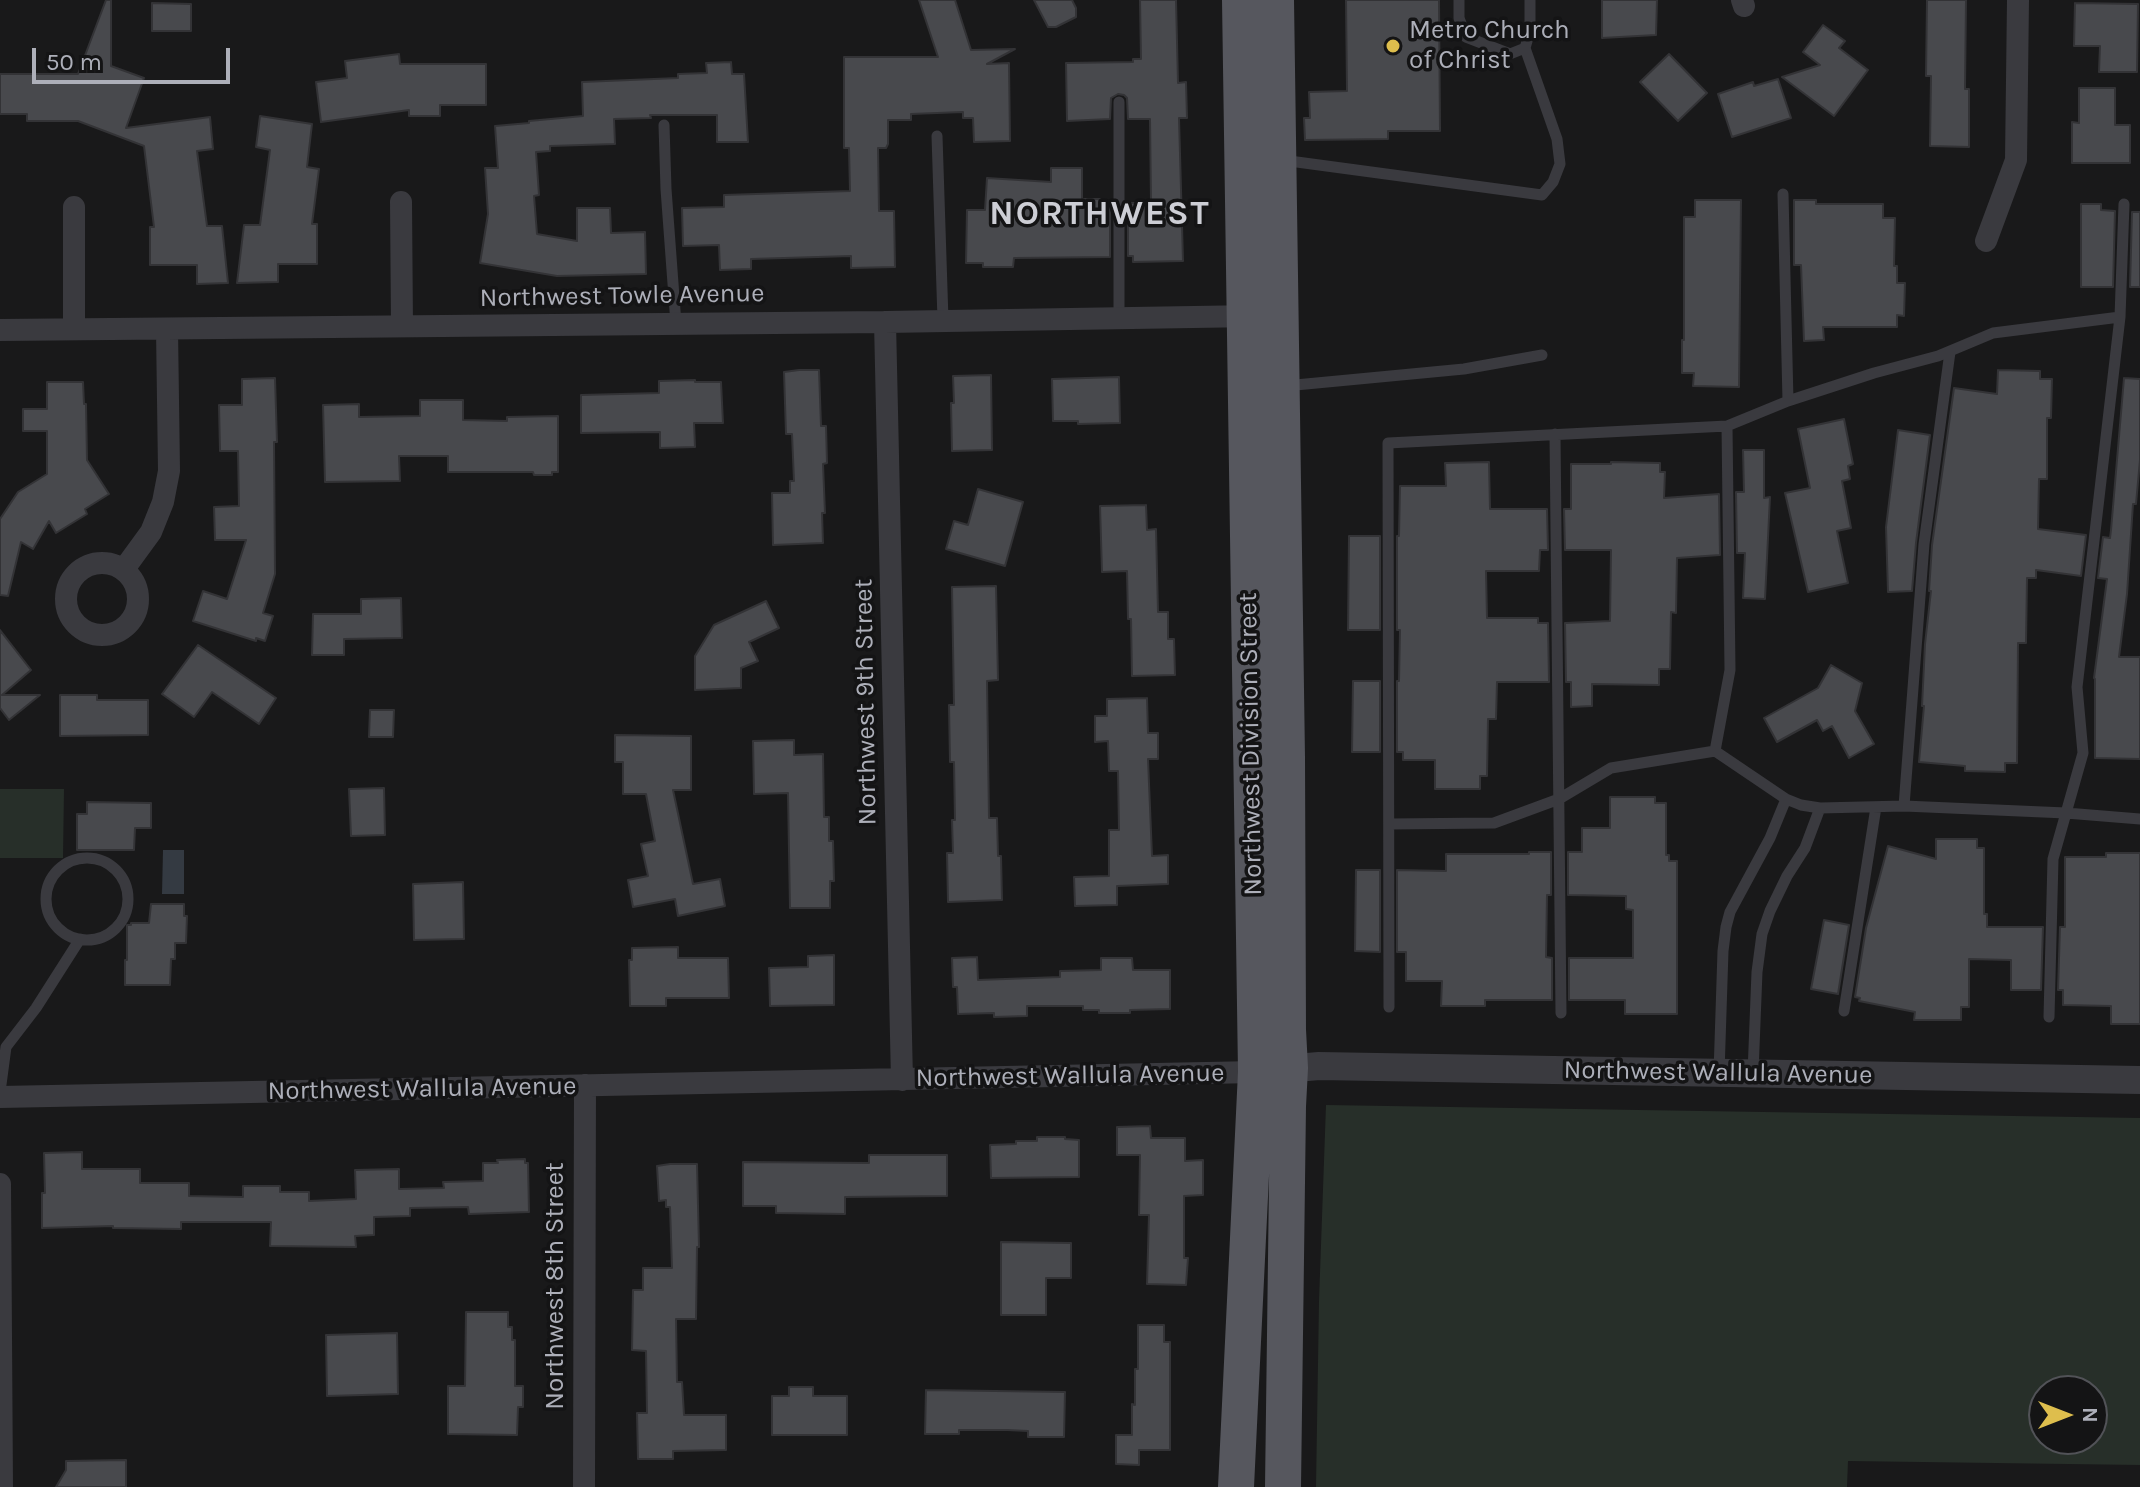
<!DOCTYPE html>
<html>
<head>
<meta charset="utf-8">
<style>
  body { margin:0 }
  #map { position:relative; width:2140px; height:1487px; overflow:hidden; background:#19191a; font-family:Karla,sans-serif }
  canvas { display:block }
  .north { position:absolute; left:2028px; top:1375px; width:80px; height:80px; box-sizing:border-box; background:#141415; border:2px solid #515257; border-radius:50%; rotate:90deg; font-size:22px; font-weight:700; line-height:32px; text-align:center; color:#adafb9 }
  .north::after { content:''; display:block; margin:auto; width:28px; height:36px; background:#debe4d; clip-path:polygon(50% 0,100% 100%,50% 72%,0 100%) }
  .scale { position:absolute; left:32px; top:48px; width:198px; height:36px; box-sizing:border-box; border:4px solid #adafb9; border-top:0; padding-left:10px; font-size:24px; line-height:28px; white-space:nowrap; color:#adafb9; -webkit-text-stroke:6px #141415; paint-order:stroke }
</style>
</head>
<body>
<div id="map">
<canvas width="2140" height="1487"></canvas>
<div class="north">N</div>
<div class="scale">50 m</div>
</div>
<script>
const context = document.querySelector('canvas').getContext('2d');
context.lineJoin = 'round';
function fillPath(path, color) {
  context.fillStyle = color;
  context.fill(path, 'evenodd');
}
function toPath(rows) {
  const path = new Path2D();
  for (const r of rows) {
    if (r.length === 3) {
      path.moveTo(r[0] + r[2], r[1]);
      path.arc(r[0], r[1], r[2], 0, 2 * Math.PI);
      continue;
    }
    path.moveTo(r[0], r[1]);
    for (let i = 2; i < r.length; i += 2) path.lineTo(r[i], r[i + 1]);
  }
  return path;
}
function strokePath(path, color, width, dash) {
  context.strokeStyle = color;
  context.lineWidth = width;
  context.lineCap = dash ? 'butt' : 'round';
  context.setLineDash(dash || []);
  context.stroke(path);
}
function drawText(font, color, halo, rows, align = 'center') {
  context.font = font + ' Karla,sans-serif';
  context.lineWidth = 7;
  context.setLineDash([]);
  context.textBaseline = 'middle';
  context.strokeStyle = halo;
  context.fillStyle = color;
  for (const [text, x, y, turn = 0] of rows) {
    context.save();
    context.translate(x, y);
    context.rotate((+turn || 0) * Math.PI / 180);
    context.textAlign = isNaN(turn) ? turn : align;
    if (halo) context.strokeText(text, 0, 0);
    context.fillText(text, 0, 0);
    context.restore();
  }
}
fillPath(toPath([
  [0,789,64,789,63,858,0,858],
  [1326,1105,2140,1118,2140,1465,1848,1461,1847,1487,1316,1487,1319,1301],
  [2092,1391,2092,1439,2044,1439,2044,1391]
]), '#272f29');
fillPath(toPath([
  [163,850,184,850,184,894,162,894]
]), '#343a42');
const building = toPath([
  [106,0,111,0,111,66,144,78,126,128,210,117,213,149,197,151,207,226,222,226,228,283,197,284,197,265,150,265,150,227,154,227,144,146,78,121,27,121,27,114,0,114,0,74,78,74,106,0],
  [919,0,955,0,971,50,1015,49,987,64,1009,63,1010,141,974,142,973,118,963,118,963,112,911,114,911,120,888,120,888,144,886,148,878,148,879,211,894,211,895,267,851,268,851,256,751,259,751,269,720,270,719,245,683,246,682,208,724,207,724,195,850,191,849,148,844,148,844,57,938,57,919,0],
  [1034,0,1072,0,1076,8,1076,17,1056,27,1048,27,1034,0],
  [1140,0,1176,0,1178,83,1186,82,1187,118,1179,118,1183,261,1133,262,1133,256,1128,256,1128,203,1151,203,1150,119,1128,119,1127,98,1124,95,1118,94,1111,98,1110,119,1067,121,1066,63,1133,62,1133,59,1141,59,1140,0],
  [1346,0,1439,0,1440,131,1388,131,1388,139,1305,140,1304,118,1310,118,1309,92,1347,91,1346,0],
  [1602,0,1657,0,1656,35,1602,38,1602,0],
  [1927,0,1966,0,1965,89,1969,89,1969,147,1930,146,1931,76,1926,76,1927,0],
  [152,3,191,4,191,31,152,31,152,3],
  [2075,3,2138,4,2137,72,2099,72,2100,46,2074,46,2075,3],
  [1823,25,1845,41,1839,48,1868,70,1834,116,1782,77,1820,65,1803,52,1823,25],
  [399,54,400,64,486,64,486,105,440,105,440,116,409,116,409,110,321,122,316,82,347,78,345,61,399,54],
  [1669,54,1707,93,1678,121,1640,82,1669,54],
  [731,62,732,74,744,74,748,142,717,142,717,115,650,115,651,118,614,119,615,144,550,146,550,151,536,152,539,195,534,196,537,234,577,241,577,208,610,208,611,233,645,232,646,274,557,276,480,263,488,214,485,168,498,168,495,126,529,123,529,121,583,116,582,82,678,78,678,74,707,73,706,63,731,62],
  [1778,79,1791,118,1732,137,1718,94,1753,82,1754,86,1778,79],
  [2079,88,2115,88,2115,125,2130,125,2130,163,2072,163,2072,122,2079,123,2079,88],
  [260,116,312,124,307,167,319,169,312,224,317,224,317,264,278,264,278,282,237,283,244,225,260,225,270,150,256,147,260,116],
  [1051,168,1082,168,1082,199,1100,199,1100,203,1110,203,1110,257,1014,258,1013,267,983,267,983,263,966,263,967,210,985,210,987,178,1051,182,1051,168],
  [1695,200,1741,200,1739,387,1693,386,1694,373,1682,373,1682,340,1684,340,1684,217,1695,217,1695,200],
  [1794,200,1816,200,1816,204,1883,204,1883,218,1895,218,1894,266,1897,266,1897,283,1905,283,1904,316,1897,315,1897,327,1823,327,1824,340,1804,341,1801,265,1794,265,1794,200],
  [2081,204,2101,204,2101,210,2115,211,2113,287,2081,287,2081,204],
  [2132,212,2140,212,2140,287,2130,287,2132,212],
  [799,370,819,370,821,426,826,426,827,463,823,464,825,513,822,513,823,543,773,545,772,493,790,493,790,481,794,481,792,434,786,434,784,372,799,370],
  [1998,370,2040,371,2040,379,2052,379,2051,418,2047,418,2047,479,2039,479,2038,529,2086,535,2081,576,2036,570,2036,578,2027,578,2026,643,2018,643,2017,763,2005,763,2005,772,1965,771,1965,766,1919,762,1924,706,1922,706,1925,644,1931,591,1929,591,1932,545,1954,388,1997,394,1998,370],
  [991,375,992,450,952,451,951,403,954,403,953,376,991,375],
  [1119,377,1120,423,1078,424,1078,421,1053,421,1052,379,1119,377],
  [275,378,277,442,274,442,275,574,263,613,273,616,265,641,256,638,256,641,193,621,203,591,227,599,246,540,215,540,214,507,239,506,238,451,220,451,219,405,242,405,242,379,275,378],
  [2124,378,2140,379,2140,460,2136,504,2133,504,2127,594,2119,657,2140,657,2140,759,2095,758,2095,679,2094,678,2107,579,2098,578,2103,537,2110,538,2111,530,2124,378],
  [695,380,695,382,721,382,723,423,694,423,695,447,660,448,660,432,581,433,581,395,659,393,659,381,695,380],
  [47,382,83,382,84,404,86,404,87,460,109,494,85,509,87,514,56,533,49,521,33,549,21,542,8,596,0,595,0,519,18,492,47,474,47,431,23,431,23,409,47,409,47,382],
  [420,400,463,400,463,420,507,421,507,417,558,416,558,472,552,472,552,475,534,475,533,472,448,472,448,456,399,456,400,481,325,482,323,405,359,404,359,417,420,416,420,400],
  [1844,419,1853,464,1848,466,1850,479,1842,481,1851,528,1837,531,1848,583,1808,592,1785,493,1810,488,1798,429,1844,419],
  [1898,430,1930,435,1916,543,1912,591,1888,592,1886,527,1898,430],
  [1743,450,1764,450,1764,498,1770,497,1765,599,1743,598,1745,553,1737,553,1736,492,1744,492,1743,450],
  [1489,462,1490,509,1547,509,1548,550,1540,550,1539,571,1486,571,1487,618,1538,618,1538,623,1548,623,1549,682,1497,682,1496,719,1488,719,1487,776,1480,776,1480,789,1435,789,1435,760,1403,760,1403,752,1397,752,1397,681,1399,681,1400,630,1397,630,1397,536,1399,536,1400,486,1446,486,1445,463,1489,462],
  [1611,462,1660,463,1660,472,1665,472,1664,498,1719,494,1720,555,1677,558,1676,613,1671,612,1670,669,1659,669,1659,685,1592,684,1592,706,1571,707,1571,682,1566,682,1565,623,1610,621,1611,550,1565,550,1564,509,1571,509,1571,464,1611,464,1611,462],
  [978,489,1023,502,1005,566,946,549,954,521,968,525,978,489],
  [1146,505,1147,530,1156,529,1158,612,1168,612,1168,639,1174,639,1175,675,1132,676,1131,619,1128,619,1127,571,1102,572,1100,506,1146,505],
  [1349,536,1380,536,1380,630,1348,630,1349,536],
  [996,586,998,680,987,681,989,818,997,818,998,856,1001,856,1002,900,948,902,947,853,953,853,952,820,955,820,954,762,950,762,949,705,954,705,952,587,996,586],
  [401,598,402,638,344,639,344,655,312,655,313,614,361,614,361,599,401,598],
  [766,601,779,628,749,642,758,661,741,668,741,688,695,690,695,656,714,625,766,601],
  [0,630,31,670,2,695,40,695,9,720,0,708,0,630],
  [198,645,276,698,259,724,212,692,194,717,162,694,198,645],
  [1831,665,1862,683,1855,711,1874,744,1849,758,1832,726,1823,731,1817,720,1777,742,1764,718,1818,688,1831,665],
  [1353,681,1380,681,1380,752,1352,752,1353,681],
  [60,695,97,695,97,700,148,700,148,735,60,736,60,695],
  [1147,698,1148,733,1158,733,1158,759,1148,759,1152,856,1168,855,1168,884,1117,886,1117,905,1075,906,1074,877,1109,876,1109,830,1119,830,1118,771,1109,771,1108,741,1095,742,1095,716,1107,716,1107,699,1147,698],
  [370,710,394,710,393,737,369,737,370,710],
  [615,735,691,736,691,790,673,790,693,884,720,879,725,906,678,916,675,899,633,907,628,880,648,876,641,844,655,841,646,794,623,794,623,762,615,762,615,735],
  [794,740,794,755,823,754,824,817,829,817,829,841,833,841,834,881,830,881,830,908,790,908,788,793,754,794,753,741,794,740],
  [384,788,385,835,351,836,349,789,384,788],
  [1610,797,1655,797,1655,803,1666,803,1666,855,1669,855,1669,861,1677,861,1677,1014,1625,1014,1625,1000,1569,1000,1569,958,1633,958,1633,910,1626,909,1626,896,1568,895,1568,852,1582,852,1582,828,1610,828,1610,797],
  [87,802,151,803,151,828,135,828,134,850,77,850,77,814,87,814,87,802],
  [1936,839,1977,839,1977,848,1984,848,1984,914,1987,914,1987,927,2043,927,2041,990,2011,990,2011,960,1969,959,1969,1007,1961,1007,1961,1020,1914,1020,1915,1012,1859,1001,1860,998,1855,997,1866,928,1888,846,1936,859,1936,839],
  [1529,852,1551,852,1551,895,1547,895,1546,957,1552,958,1552,1000,1485,1000,1485,1006,1441,1006,1442,981,1406,981,1406,952,1397,952,1397,870,1446,871,1446,854,1529,854,1529,852],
  [2106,853,2140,853,2140,1024,2111,1024,2111,1006,2063,1005,2063,990,2058,990,2060,927,2065,927,2065,857,2106,857,2106,853],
  [1356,870,1380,870,1380,952,1355,951,1356,870],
  [463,882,464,939,414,940,413,884,463,882],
  [151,904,184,904,184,916,187,916,186,943,175,943,175,959,171,959,170,985,125,985,125,960,127,960,127,925,131,925,131,923,149,923,151,904],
  [1824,920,1849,925,1838,994,1811,989,1824,920],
  [678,947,678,958,728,958,729,998,666,998,666,1006,630,1006,629,960,632,960,632,948,678,947],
  [834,955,834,1005,770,1006,769,968,808,967,808,956,834,955],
  [977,957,978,980,1060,977,1060,971,1101,970,1101,958,1132,958,1133,970,1170,970,1170,1009,1130,1010,1130,1013,1099,1013,1099,1010,1083,1010,1083,1006,1027,1006,1027,1016,994,1017,994,1013,958,1014,957,987,953,987,952,958,977,957],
  [1150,1126,1151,1138,1185,1138,1185,1161,1203,1160,1203,1195,1184,1196,1184,1258,1188,1258,1186,1285,1147,1284,1149,1215,1139,1215,1140,1155,1117,1155,1117,1127,1150,1126],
  [1037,1137,1065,1137,1065,1139,1079,1140,1079,1177,991,1178,990,1145,1016,1144,1016,1141,1037,1141,1037,1137],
  [82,1152,82,1169,140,1169,140,1183,189,1183,189,1196,243,1197,243,1186,280,1186,280,1192,309,1192,309,1201,356,1199,355,1170,399,1169,399,1189,444,1188,443,1182,483,1181,483,1163,498,1163,497,1160,525,1159,525,1163,528,1163,529,1212,469,1214,468,1207,410,1208,410,1216,374,1217,374,1235,355,1236,356,1247,270,1246,271,1222,181,1222,181,1229,113,1228,113,1226,42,1228,42,1193,45,1193,44,1153,82,1152],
  [869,1155,947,1155,947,1196,845,1197,845,1214,776,1213,776,1206,743,1206,743,1162,869,1163,869,1155],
  [670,1164,697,1164,699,1247,697,1247,696,1319,676,1319,677,1382,682,1382,684,1415,726,1415,726,1450,673,1451,673,1459,638,1459,637,1413,647,1413,646,1351,632,1350,633,1290,643,1290,643,1268,672,1268,670,1207,666,1207,666,1200,659,1201,657,1166,670,1164],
  [1001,1242,1071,1243,1071,1278,1046,1278,1046,1315,1001,1315,1001,1242],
  [466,1312,508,1312,508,1327,512,1327,512,1340,515,1340,515,1386,523,1386,523,1407,518,1407,517,1435,448,1434,448,1386,465,1386,466,1312],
  [1138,1325,1164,1325,1164,1342,1170,1342,1170,1450,1139,1450,1139,1465,1116,1464,1116,1435,1132,1435,1132,1404,1135,1405,1135,1369,1138,1369,1138,1325],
  [397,1333,398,1394,327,1396,326,1335,397,1333],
  [789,1387,813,1387,813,1396,847,1396,847,1435,772,1435,772,1396,789,1396,789,1387],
  [926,1390,1065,1392,1064,1437,1028,1437,1028,1431,1007,1430,959,1430,959,1434,925,1434,926,1390],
  [126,1460,126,1487,56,1487,66,1470,66,1461,126,1460]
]);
fillPath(building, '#48494d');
strokePath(building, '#333336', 2);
strokePath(toPath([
  [1459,0,1459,18,1466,37,1510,54,1525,48,1530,31,1530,0],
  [664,125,666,189,676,324],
  [937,136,943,320],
  [1282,160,1542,195,1553,182,1560,164,1557,139,1525,48],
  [1783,194,1788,401],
  [1119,317,1119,102],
  [1285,386,1464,369,1542,355],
  [1555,434,1561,1013],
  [1715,751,1730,670,1727,426],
  [1904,806,1924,544,1950,352],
  [1389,824,1494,823,1559,799,1611,768,1715,751,1786,799,1801,805,1820,808,1904,806,2066,813,2140,819],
  [87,899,41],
  [1389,1007,1388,443,1727,426,1788,401,1874,373,1938,356,1993,333,2120,317],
  [1844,1011,1876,807],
  [2049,1017,2053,859,2083,753,2077,687,2120,317,2124,204],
  [1719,1073,1723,951,1726,927,1730,912,1770,838,1786,799],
  [1753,1073,1757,972,1762,934,1770,911,1787,876,1805,848,1820,808],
  [0,1092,6,1047,36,1008,80,939]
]), '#3a3a3f', 11);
strokePath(toPath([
  [1742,0,1744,6],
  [401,202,402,326],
  [74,207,74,328],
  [1986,241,2016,160,2018,0],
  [885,322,902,1080],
  [0,330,885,322,1255,316],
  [102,599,36],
  [124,569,151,532,163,502,169,471,167,329],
  [0,1097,1256,1072],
  [0,1184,2,1487],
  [584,1487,585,1085]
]), '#3a3a3f', 22);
strokePath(toPath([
  [1272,1070,1319,1066,2140,1080]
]), '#3a3a3f', 28);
strokePath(toPath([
  [1276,0,1287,757,1288,1030,1290,1068,1288,1106,1283,1487],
  [1236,1487,1256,1072,1240,0]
]), '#56575e', 36);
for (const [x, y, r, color] of [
  [1393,46,8,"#debe4d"]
]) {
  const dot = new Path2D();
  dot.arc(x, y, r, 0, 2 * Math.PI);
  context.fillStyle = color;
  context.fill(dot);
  strokePath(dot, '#141415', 3);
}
drawText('26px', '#adafb9', '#141415', [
  ["Metro Church",1409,31],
  ["of Christ",1409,61]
], 'left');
drawText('26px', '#adafb9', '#141415', [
  ["Northwest Towle Avenue",622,296,-1],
  ["Northwest 9th Street",866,702,-91],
  ["Northwest Division Street",1251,744,-91],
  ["Northwest Wallula Avenue",1718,1073,1],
  ["Northwest Wallula Avenue",1070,1076,-1],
  ["Northwest Wallula Avenue",422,1089,-1],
  ["Northwest 8th Street",556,1286,-90]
]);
context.letterSpacing = '2px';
drawText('bold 34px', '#cdced5', '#141415', [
  ["NORTHWEST",1100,214]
]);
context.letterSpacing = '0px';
</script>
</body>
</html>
